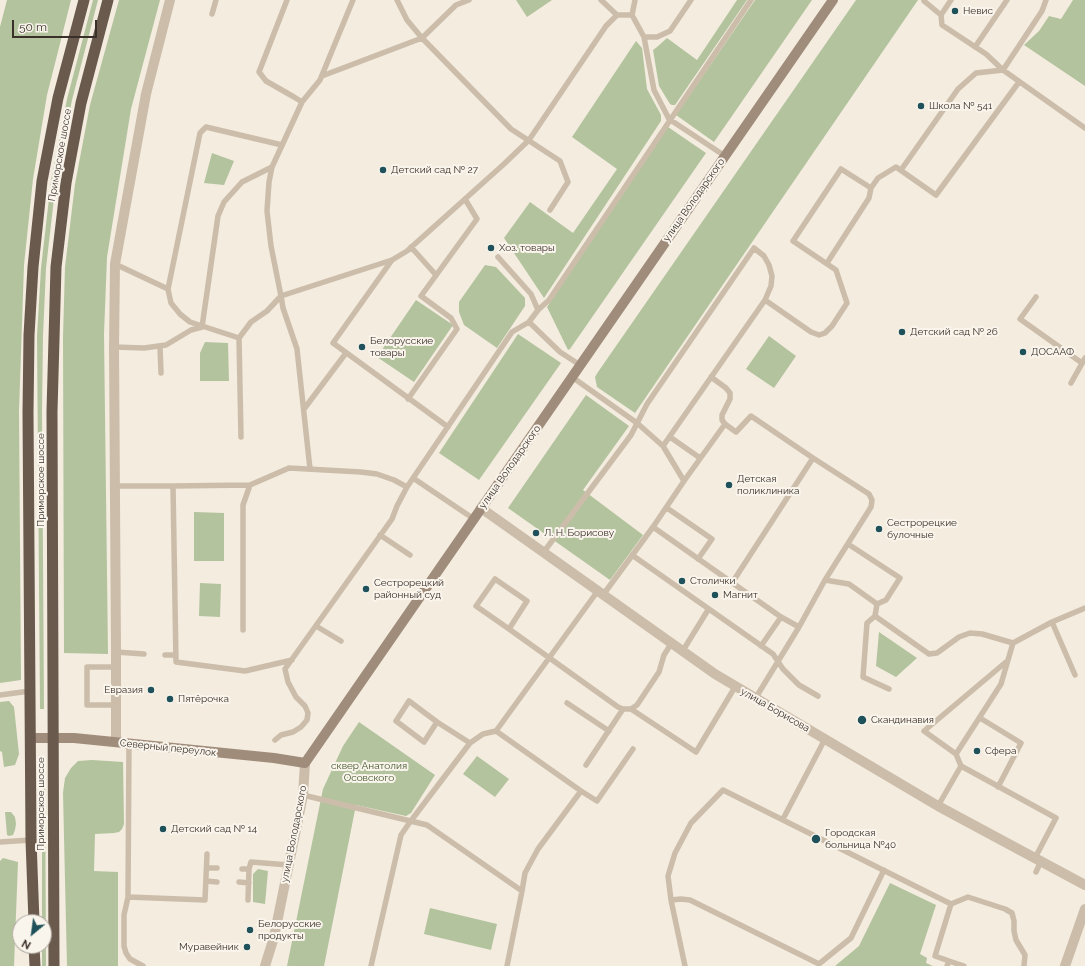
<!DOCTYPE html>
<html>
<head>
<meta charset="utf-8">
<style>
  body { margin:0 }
  #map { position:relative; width:1085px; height:966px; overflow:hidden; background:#f3ecdf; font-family:Raleway,sans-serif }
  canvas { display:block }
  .north { position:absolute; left:12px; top:914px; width:40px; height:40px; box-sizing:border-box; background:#faf5ec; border:1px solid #ada69e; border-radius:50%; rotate:209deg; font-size:11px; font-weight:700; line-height:16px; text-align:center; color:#39302a }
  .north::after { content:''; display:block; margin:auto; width:14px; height:18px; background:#1f515b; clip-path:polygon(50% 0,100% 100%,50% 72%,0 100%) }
  .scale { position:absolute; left:12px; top:20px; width:85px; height:18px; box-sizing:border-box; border:2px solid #39302a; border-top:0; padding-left:5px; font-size:12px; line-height:14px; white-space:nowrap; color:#39302a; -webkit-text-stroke:3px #faf5ec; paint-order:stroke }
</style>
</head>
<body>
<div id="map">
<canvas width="1085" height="966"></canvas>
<div class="north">N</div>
<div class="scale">50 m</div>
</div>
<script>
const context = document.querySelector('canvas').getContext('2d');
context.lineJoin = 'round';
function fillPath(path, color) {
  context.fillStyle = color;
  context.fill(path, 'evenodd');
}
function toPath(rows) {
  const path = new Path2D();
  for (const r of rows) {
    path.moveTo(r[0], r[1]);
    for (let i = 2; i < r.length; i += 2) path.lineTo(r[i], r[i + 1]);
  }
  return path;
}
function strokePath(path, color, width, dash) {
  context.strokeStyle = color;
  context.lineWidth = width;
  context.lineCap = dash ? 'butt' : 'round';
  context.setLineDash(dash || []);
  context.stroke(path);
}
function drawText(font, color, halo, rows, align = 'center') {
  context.font = font + ' Raleway,sans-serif';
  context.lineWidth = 4;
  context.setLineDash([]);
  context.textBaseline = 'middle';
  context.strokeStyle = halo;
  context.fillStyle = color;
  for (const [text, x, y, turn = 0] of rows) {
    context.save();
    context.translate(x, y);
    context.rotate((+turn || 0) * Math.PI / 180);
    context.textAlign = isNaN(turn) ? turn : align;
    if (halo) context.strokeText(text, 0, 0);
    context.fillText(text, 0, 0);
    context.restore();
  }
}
fillPath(toPath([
  [7,0,71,0,47,95,33,179,24,265,19,411,21,680,0,683,0,27],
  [93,0,98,0,72,100,56,181,46,268,43,336,42,411,44,709,40,709,37,336,41,268,51,181,67,99],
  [119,0,160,0,131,109,107,257,104,334,108,654,64,653,63,337,65,267,75,184,90,105],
  [516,0,552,0,527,17],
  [737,0,747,0,675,105,672,105,670,104,659,86,653,50,657,47,667,38,697,60],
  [755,0,812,0,714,142,676,115],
  [856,0,918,0,635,413,597,387,595,377,598,372],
  [1073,0,1085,0,1085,86,1024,45,1039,31,1049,16,1061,19],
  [636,41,642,48,647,89,661,115,661,121,544,298,504,238,530,202,573,233,617,169,572,137],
  [668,127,706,153,570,349,568,350,547,307],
  [212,153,234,161,224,185,204,183],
  [485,265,496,267,525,298,525,306,497,348,464,325,459,312,459,302],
  [416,300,453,325,414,382,377,357],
  [518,334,561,363,479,480,439,453],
  [769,336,796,356,774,388,746,369],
  [205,342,228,343,229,381,200,381,200,353],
  [586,395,629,426,583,490,643,535,610,580,508,508],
  [194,512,224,513,224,561,194,561],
  [200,583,221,584,220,617,199,616],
  [879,632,917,658,896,677,876,666],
  [9,701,14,707,19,754,15,765,4,767,2,752,0,751,0,702],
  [359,722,435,775,411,813,406,816,356,805,324,966,287,966,323,789,343,746],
  [477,756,509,779,495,797,463,774],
  [92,760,123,762,124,824,122,829,119,832,114,833,95,834,94,871,118,872,118,966,67,966,63,793,65,778,71,768,78,761],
  [42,765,45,766,46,966,42,966,42,946,44,946,44,922,42,922],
  [5,812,11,812,15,817,16,824,15,830,13,835,9,836,7,835],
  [3,858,18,862,14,966,0,966,0,861],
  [258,869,268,871,265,904,253,902,253,874],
  [890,883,936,905,920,954,927,958,926,963,933,966,835,966,859,946],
  [430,908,497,924,491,950,424,934]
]), '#b3c39e');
strokePath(toPath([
  [287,0,259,72,266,81,294,97,302,102],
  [353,0,320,80,302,102,272,167,269,182,267,211,271,246,281,296,392,260,407,251,504,164,529,140,606,26,617,15,632,15],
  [397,0,407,20,422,38,511,129,560,161,568,182,550,210],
  [601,0,617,15],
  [635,0,632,15,644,37,654,90,669,119,725,156],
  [924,1,941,15,942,25,986,54,1003,70,1042,11,1046,0],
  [212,14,216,0],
  [941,15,951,0],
  [644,37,657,37,670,31,691,0],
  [975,47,1007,0],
  [322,76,422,38,456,5,469,0],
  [901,170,958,89,976,73,1003,70,1085,128],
  [411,247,436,275],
  [498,257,531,294,538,310],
  [392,260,333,343,448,427],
  [827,263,869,198,871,188],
  [115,264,168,289],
  [281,296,267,311,251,322,239,338,190,322,180,314,171,303,168,289,200,133,206,127,282,145],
  [281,296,283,308,297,349,310,469],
  [1036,297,1020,319,1082,363],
  [529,322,560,352,580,365],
  [239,338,241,437],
  [160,346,161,373],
  [114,347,144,348,166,345,191,330,202,327,218,216,224,202,242,182,272,167],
  [572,377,637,423,663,446,684,481],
  [711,377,726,388,730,393,730,399,722,415,722,420,725,424,736,432,751,416,813,458],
  [1071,383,1085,358],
  [408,399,457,329,451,318,421,296,477,219,465,199],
  [304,409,346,353],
  [670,437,700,458],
  [663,446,765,300,811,332,819,335,825,333,832,326,847,303,836,270,793,241,841,169,871,188,878,178,896,167,936,195,1019,82],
  [413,478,474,519],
  [116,486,173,486],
  [667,508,712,539,698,559],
  [653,527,781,617,799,627],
  [380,535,410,555],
  [848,544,900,578,886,600,877,604],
  [543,553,631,435,647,404,754,248,764,256,769,265,772,276,771,286,765,300],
  [632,555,773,654,783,669,799,685,818,696],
  [825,580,849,584,877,604,875,616,867,623,863,677,889,689],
  [732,583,813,458,869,494,872,500,871,507,825,580,799,627,755,699],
  [603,595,653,527,684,481,725,424],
  [875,616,929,654,937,653,959,637,970,633,982,634,1013,643],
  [1052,622,1075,675],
  [316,626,341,641],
  [509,629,476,606,495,579,527,601,509,629,618,707,623,709,631,709,696,752,735,687],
  [243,630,243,505,250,485],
  [761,646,781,617],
  [116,652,144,654],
  [682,652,708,610],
  [165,655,176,655],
  [292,660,245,671,176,662,173,486,250,485,289,468,361,472,377,474,394,480,407,487],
  [0,695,30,691],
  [567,703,609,731],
  [116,705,87,705,87,667,116,667],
  [631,709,637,705,659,672,664,655,671,644],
  [980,718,1021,743,998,787],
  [437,722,409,701,396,721,424,742,437,722,470,743],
  [496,731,581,791],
  [275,740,281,735,293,732,301,727,307,720,308,713,305,706,296,697,288,682,285,669,392,519,397,506,407,487,512,332,529,322,538,310,549,300,751,0],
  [129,744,128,897,124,915,124,946,126,953,130,959,143,966],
  [956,754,924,731,1006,662],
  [586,765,623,709],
  [961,766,1056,818,1035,858],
  [303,795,427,825,522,891,507,966],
  [938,806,961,766,956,754,1001,684,1013,643,1052,622,1085,608],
  [783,819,825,739],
  [0,842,31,840],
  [207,868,217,868],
  [242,869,249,869],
  [1036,872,1041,861],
  [206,881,217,882],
  [239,882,249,883],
  [522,891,525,873,538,849,581,791,597,801,633,749],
  [128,897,205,900,207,854],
  [248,900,249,869,251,862,289,865],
  [671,900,681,899,690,900,819,964,851,938,884,870],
  [951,904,968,897,1005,909,1012,913,1014,921,1014,931,1016,940,1025,955,1024,966],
  [949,961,964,966],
  [371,966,401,835,410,822,470,743,483,734,496,731,597,592],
  [685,966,671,900,668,876,675,853,691,823,723,790,951,904,935,956,949,961,947,966]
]), '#ccbdaa', 5.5);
strokePath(toPath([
  [481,508,715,674,938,806,1085,885],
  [116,742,116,652,114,347,115,264,146,94,170,0],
  [265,966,274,937,303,795,305,763],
  [1065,966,1085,909]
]), '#ccbdaa', 10);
strokePath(toPath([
  [30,738,74,738,274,758,305,763,833,0]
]), '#a08c7b', 10);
strokePath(toPath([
  [34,922,31,840,28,412,29,335,33,267,42,181,58,98,84,0],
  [34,946,35,966],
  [54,966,52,411,56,267,66,183,81,103,108,0]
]), '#6a5a4e', 11);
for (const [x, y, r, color] of [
  [955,11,4,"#1f515b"],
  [921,106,4,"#1f515b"],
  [383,170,4,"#1f515b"],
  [491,248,4,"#1f515b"],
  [902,332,4,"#1f515b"],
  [362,347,4,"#1f515b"],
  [1023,352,4,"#1f515b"],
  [729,485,4,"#1f515b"],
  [879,529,4,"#1f515b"],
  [536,533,4,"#1f515b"],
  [682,581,4,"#1f515b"],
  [366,589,4,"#1f515b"],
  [715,595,4,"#1f515b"],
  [151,690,4,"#1f515b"],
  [170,699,4,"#1f515b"],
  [862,720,5,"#1f515b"],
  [977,751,4,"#1f515b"],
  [163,829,4,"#1f515b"],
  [816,839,5,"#1f515b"],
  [250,930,4,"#1f515b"],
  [247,947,4,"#1f515b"]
]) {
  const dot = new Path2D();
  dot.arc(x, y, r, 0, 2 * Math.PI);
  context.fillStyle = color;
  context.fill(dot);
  strokePath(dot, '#faf5ec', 1.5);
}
drawText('10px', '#39302a', '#faf5ec', [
  ["Невис",963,11],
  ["Школа № 541",929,106],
  ["Детский сад № 27",391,170],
  ["Хоз. товары",499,248],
  ["Детский сад № 26",910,332],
  ["Белорусские",370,341],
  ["товары",370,353],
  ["ДОСААФ",1031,352],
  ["Детская",737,479],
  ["поликлиника",737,491],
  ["Сестрорецкие",887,523],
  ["булочные",887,535],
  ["Л. Н. Борисову",544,533],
  ["Столички",690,581],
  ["Сестрорецкий",374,583],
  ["районный суд",374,595],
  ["Магнит",723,595],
  ["Евразия",143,690,"right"],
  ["Пятёрочка",178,699],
  ["Скандинавия",871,720],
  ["Сфера",985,751],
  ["Детский сад № 14",171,829],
  ["Городская",825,833],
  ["больница №40",825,845],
  ["Белорусские",258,924],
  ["продукты",258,936],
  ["Муравейник",239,947,"right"]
], 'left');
drawText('10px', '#39302a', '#faf5ec', [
  ["Приморское шоссе",60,155,-80],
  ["улица Володарского",694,200,-55],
  ["улица Володарского",510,467,-55],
  ["Приморское шоссе",41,480,-90],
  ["улица Борисова",775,710,30],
  ["Северный переулок",168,748,6],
  ["Приморское шоссе",41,804,-90],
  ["улица Володарского",294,834,-79]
]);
drawText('10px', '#44582d', '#faf5ec', [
  ["сквер Анатолия",369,766],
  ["Осовского",369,778]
]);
</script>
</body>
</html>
